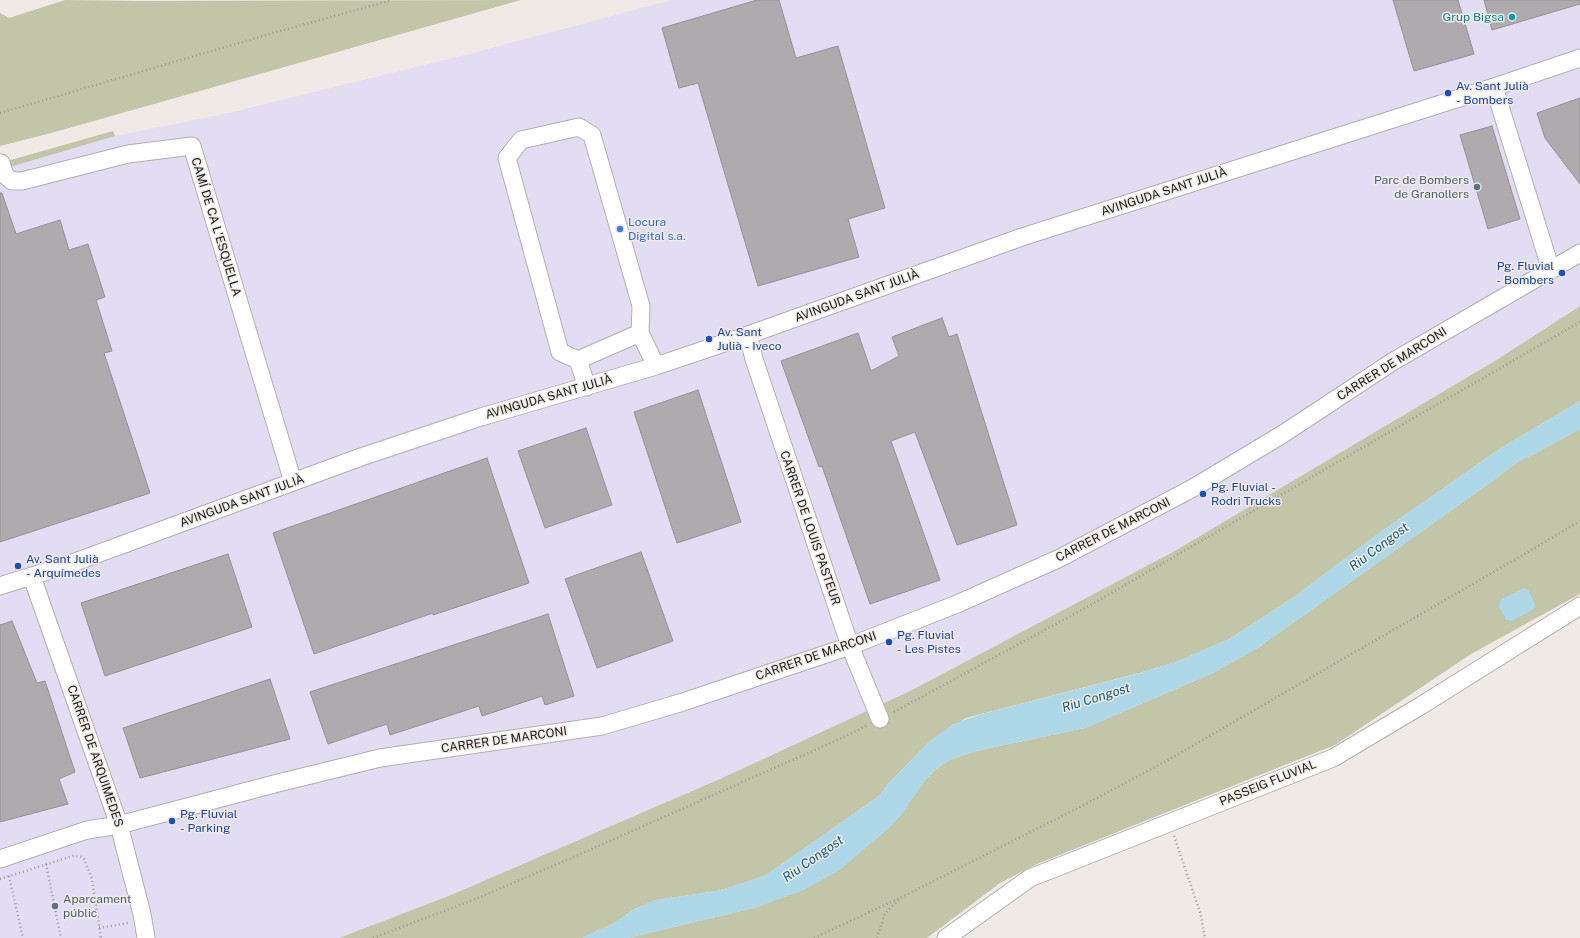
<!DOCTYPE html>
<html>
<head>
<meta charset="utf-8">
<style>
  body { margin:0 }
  canvas { display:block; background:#efeae6 }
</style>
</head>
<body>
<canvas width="1580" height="938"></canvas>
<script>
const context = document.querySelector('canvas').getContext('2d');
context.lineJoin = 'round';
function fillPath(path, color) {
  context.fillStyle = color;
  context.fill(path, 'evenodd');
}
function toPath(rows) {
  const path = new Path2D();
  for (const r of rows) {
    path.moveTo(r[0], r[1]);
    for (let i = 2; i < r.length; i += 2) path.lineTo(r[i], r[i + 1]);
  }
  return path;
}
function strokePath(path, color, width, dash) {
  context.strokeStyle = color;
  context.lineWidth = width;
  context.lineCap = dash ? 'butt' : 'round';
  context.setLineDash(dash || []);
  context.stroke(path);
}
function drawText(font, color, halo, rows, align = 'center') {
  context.font = font + ' "Public Sans",sans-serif';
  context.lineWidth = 3;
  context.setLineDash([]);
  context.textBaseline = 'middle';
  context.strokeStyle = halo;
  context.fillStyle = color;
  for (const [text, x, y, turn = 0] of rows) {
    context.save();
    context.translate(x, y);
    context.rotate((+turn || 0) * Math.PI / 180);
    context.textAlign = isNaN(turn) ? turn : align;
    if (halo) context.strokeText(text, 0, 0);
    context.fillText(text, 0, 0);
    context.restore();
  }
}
fillPath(toPath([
  [672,0,1580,0,1580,306,1498,359,1173,552,910,691,720,779,451,895,339,938,0,938,0,170,115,136,229,113,469,54]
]), '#e3ddf3');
fillPath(toPath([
  [65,0,139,1,521,0,55,132,0,146,0,13,9,18],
  [113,131,115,136,0,170,0,163],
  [1580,306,1580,401,1501,448,1382,531,1294,597,1229,639,1176,662,1139,673,966,718,930,741,888,784,879,796,766,875,744,883,717,891,656,900,635,909,614,923,582,938,339,938,451,895,720,779,910,691,1173,552,1498,359],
  [1580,429,1580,594,1471,654,1335,745,1037,864,1000,883,927,938,627,938,754,908,805,889,839,870,892,825,926,779,937,768,950,760,976,751,1085,728,1213,673,1259,647,1487,485,1519,461,1534,454]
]), '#c2c5a7');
fillPath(toPath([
  [1580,401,1580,429,1534,454,1519,461,1487,485,1259,647,1213,673,1085,728,976,751,950,760,937,768,926,779,901,815,892,825,880,836,839,870,805,889,793,894,754,908,627,938,582,938,614,923,635,909,656,900,717,891,744,883,766,875,879,796,888,784,930,741,953,724,982,714,1133,675,1176,662,1229,639,1294,597,1382,531,1501,448],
  [1524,588,1528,590,1532,597,1535,606,1534,609,1512,621,1506,620,1499,607,1500,601,1502,599]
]), '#aed7e7');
const building = toPath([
  [757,0,779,0,796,58,838,46,885,208,848,219,859,257,758,286,698,83,679,88,662,28,757,0],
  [1393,0,1458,0,1474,54,1414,71,1393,0],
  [1484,0,1580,0,1580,4,1492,30,1484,0],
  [1580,98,1580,184,1545,138,1537,113,1580,98],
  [1492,126,1520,219,1488,229,1460,135,1492,126],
  [0,193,2,193,16,234,60,220,69,250,88,244,105,297,96,300,112,351,104,353,150,493,0,542,0,193],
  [942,318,949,337,957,334,1017,525,957,545,915,432,891,441,940,580,870,604,822,466,819,467,781,361,858,333,871,371,899,356,892,337,942,318],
  [698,390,741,522,677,543,634,412,698,390],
  [586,428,612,505,545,528,518,451,586,428],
  [487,458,529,583,433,615,433,613,314,654,273,533,487,458],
  [641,552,673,641,597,668,565,579,641,552],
  [228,554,252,627,105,676,81,603,228,554],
  [548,614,574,696,545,705,542,696,482,716,479,706,390,735,387,724,328,744,310,692,548,614],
  [12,621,37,683,45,681,75,772,59,779,68,804,0,822,0,625,12,621],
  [270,679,290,739,140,778,123,728,270,679]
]);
fillPath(building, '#aeaaae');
strokePath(building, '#959195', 1);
const minor = toPath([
  [1494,87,1551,270],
  [1,163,5,175,12,181,22,181,128,154,192,146,293,482],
  [748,335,754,359,850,646,880,719],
  [578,360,640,333],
  [587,387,578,360,560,352,507,158,521,140,579,127,592,135,641,306,640,333,656,366],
  [32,577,119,825,142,914,146,938],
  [0,586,67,565,361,457,481,417,656,366,748,335,1022,237,1494,87,1580,58],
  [0,859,87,830,119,825,278,783,380,758,602,726,683,702,850,646,957,604,1060,558,1193,488,1283,434,1392,362,1580,253],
  [946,938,1030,878,1333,758,1422,705,1580,606]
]);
strokePath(minor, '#b3aeab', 19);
strokePath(toPath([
  [0,113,273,33,392,0],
  [894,712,1087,607,1580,322],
  [1174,836,1200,912,1205,938],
  [46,864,61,938],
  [9,876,23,938],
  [0,879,73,856,80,856,84,859,92,879,101,938],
  [99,928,128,923],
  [373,938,473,900,569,859,833,742,868,725],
  [814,938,902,897,1082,806,1168,760,1511,562,1580,521],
  [877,938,885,913,900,899]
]), '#9c9895', 2.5, [1, 3]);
strokePath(minor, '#fff', 17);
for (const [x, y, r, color] of [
  [1512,17,4,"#0f9aa8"],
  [1448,93,4,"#1a4fb4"],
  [1477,187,4,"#5c6f8a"],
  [620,229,4,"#3f7fe0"],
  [1562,273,4,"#1a4fb4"],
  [709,339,4,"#1a4fb4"],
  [1203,494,4,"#1a4fb4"],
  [18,566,4,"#1a4fb4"],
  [889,642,4,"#1a4fb4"],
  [172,821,4,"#1a4fb4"],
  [55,906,4,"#5c6f8a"]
]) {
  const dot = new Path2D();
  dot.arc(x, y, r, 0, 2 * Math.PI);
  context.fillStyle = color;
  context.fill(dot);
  strokePath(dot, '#efeae6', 1.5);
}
drawText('12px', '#0d838f', '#efeae6', [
  ["Grup Bigsa",1504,17]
], 'right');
drawText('12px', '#164399', '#efeae6', [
  ["Av. Sant Julià",1456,86],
  ["- Bombers",1456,100],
  ["Pg. Fluvial",1554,266,"right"],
  ["- Bombers",1554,280,"right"],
  ["Av. Sant",717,332],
  ["Julià - Iveco",717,346],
  ["Pg. Fluvial -",1211,487],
  ["Rodri Trucks",1211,501],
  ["Av. Sant Julià",26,559],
  ["- Arquímedes",26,573],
  ["Pg. Fluvial",897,635],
  ["- Les Pistes",897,649],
  ["Pg. Fluvial",180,814],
  ["- Parking",180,828]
], 'left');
drawText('12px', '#4e5e75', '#efeae6', [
  ["Parc de Bombers",1469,180],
  ["de Granollers",1469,194],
  ["Aparcament",63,899,"left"],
  ["públic",63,913,"left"]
], 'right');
drawText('12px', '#1c1a18', '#efeae6', [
  ["AVINGUDA SANT JULIÀ",1164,192,-18],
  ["CAMÍ DE CA L'ESQUELLA",216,227,73],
  ["AVINGUDA SANT JULIÀ",857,296,-20],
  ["CARRER DE MARCONI",1392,364,-32],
  ["AVINGUDA SANT JULIÀ",549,397,-16],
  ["AVINGUDA SANT JULIÀ",242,501,-20],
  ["CARRER DE LOUIS PASTEUR",810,528,71],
  ["CARRER DE MARCONI",1113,530,-27],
  ["CARRER DE MARCONI",816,656,-19],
  ["CARRER DE MARCONI",504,740,-8],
  ["CARRER DE ARQUIMEDES",95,756,71],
  ["PASSEIG FLUVIAL",1268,783,-22]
]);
drawText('12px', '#366cbe', '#efeae6', [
  ["Locura",628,222],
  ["Digital s.a.",628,236]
], 'left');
drawText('italic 13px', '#105c74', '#efeae6', [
  ["Riu Congost",1379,547,-37],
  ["Riu Congost",1096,698,-17],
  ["Riu Congost",813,859,-35]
]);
</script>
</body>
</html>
